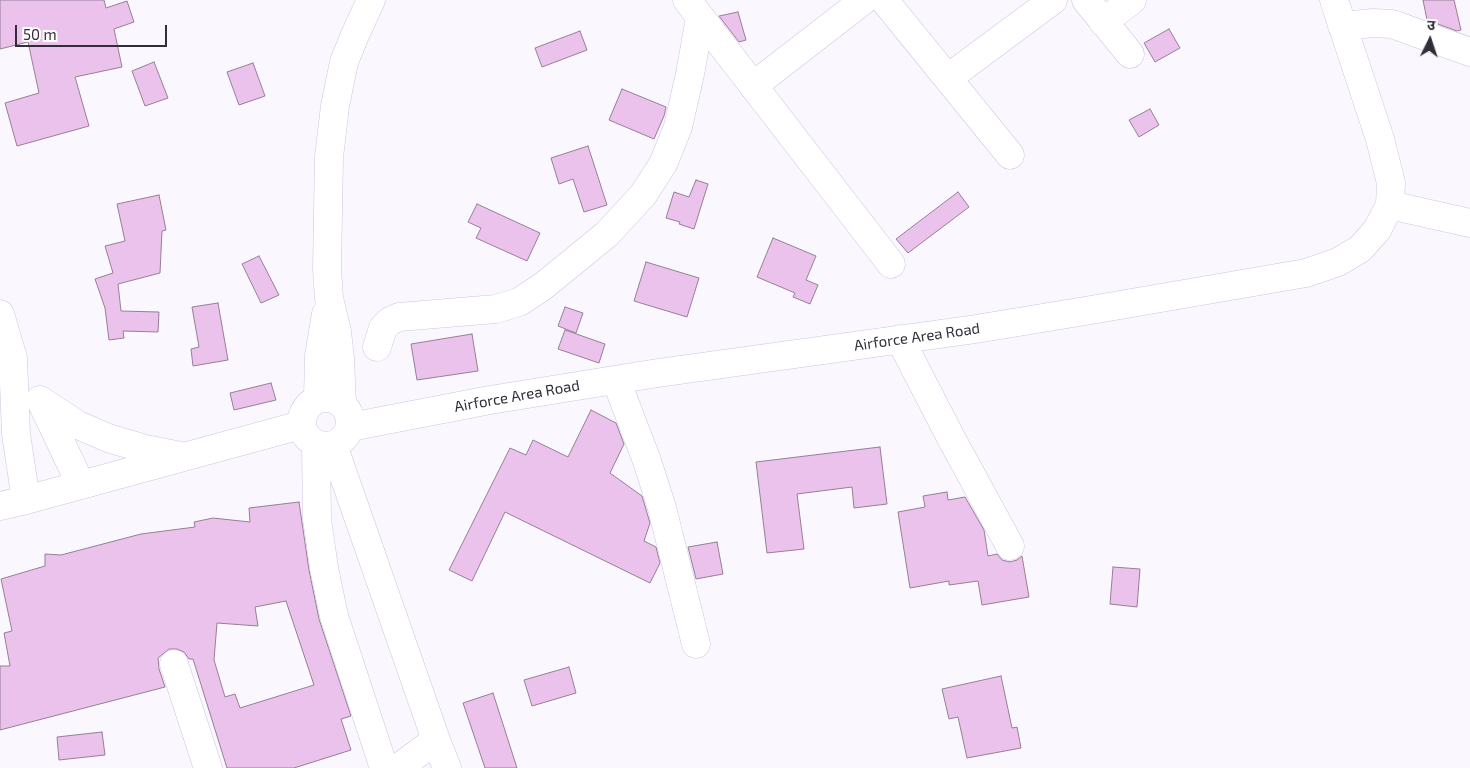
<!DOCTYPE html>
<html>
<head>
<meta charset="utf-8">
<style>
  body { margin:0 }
  #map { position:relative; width:1470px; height:768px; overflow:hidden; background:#faf8fe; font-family:"Exo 2","Noto Sans Devanagari",sans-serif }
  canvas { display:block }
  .north { position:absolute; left:1405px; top:15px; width:50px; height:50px; -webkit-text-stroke:4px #fff; paint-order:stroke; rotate:4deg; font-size:14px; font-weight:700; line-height:20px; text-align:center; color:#312d39 }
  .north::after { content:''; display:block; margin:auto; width:18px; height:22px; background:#312d39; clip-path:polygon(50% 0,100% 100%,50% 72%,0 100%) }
  .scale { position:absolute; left:15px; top:25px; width:152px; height:22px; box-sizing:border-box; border:2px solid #312d39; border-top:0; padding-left:6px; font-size:15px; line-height:18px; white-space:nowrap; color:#312d39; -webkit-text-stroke:4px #fff; paint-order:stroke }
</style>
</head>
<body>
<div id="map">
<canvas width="1470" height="768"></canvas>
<div class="north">उ</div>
<div class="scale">50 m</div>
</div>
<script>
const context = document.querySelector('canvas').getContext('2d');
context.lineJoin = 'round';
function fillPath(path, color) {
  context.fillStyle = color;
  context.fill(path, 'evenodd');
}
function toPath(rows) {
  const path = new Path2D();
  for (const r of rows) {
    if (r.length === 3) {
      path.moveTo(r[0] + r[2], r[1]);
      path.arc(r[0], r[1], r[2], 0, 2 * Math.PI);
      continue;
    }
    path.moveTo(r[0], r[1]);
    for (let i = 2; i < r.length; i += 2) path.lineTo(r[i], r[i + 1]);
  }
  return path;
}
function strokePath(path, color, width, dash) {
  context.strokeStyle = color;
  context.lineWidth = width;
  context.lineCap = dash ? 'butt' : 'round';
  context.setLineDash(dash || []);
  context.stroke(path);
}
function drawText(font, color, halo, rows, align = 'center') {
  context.font = font + ' "Exo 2",sans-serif';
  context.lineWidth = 4.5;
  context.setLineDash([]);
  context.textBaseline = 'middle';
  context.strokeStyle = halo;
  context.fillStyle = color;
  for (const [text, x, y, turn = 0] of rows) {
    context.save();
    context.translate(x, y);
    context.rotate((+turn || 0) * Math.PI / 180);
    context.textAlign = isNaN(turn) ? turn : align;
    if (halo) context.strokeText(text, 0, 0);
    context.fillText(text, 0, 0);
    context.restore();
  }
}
const building = toPath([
  [0,0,104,0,106,8,127,1,134,22,114,29,122,67,75,77,89,126,17,146,5,103,39,93,28,42,0,49,0,0],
  [1423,0,1454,0,1461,30,1457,31,1427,20,1423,0],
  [738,12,746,40,739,42,719,16,738,12],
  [1169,29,1180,48,1155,62,1144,43,1169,29],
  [580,31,587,50,542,67,535,48,580,31],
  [154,62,168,98,145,106,132,71,154,62],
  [253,63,265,96,239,105,227,72,253,63],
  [622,89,666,107,664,116,654,139,609,120,622,89],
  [1150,109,1159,125,1139,137,1129,120,1150,109],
  [588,146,607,205,584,212,573,179,559,184,551,158,588,146],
  [696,180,708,184,694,229,679,224,680,222,666,218,674,192,689,197,696,180],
  [958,192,969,207,908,253,896,239,958,192],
  [159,195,166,230,162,231,160,273,118,284,121,311,159,312,158,332,123,331,124,338,109,340,105,308,95,279,113,273,105,246,125,241,117,204,159,195],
  [477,204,540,233,527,261,476,238,481,228,468,222,477,204],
  [773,238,816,256,806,280,818,285,810,304,793,297,795,293,757,277,773,238],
  [259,256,279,295,261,303,242,264,259,256],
  [646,262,699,278,687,317,634,301,646,262],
  [218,303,228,360,193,366,191,349,199,347,192,307,218,303],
  [565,307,583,313,576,333,558,326,565,307],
  [565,330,605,344,599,363,558,349,565,330],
  [472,334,478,371,417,380,411,344,472,334],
  [271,383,276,400,234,410,230,393,271,383],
  [591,410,616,423,624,444,610,473,642,496,650,523,644,541,656,547,660,563,650,583,505,512,472,581,449,570,510,448,526,455,533,440,568,457,591,410],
  [880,447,887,504,854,508,852,487,797,494,804,549,767,553,756,462,880,447],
  [947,492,948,500,965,497,984,530,988,556,997,554,1002,560,1010,562,1017,560,1022,556,1029,597,982,605,978,581,949,585,949,581,910,588,898,512,925,507,923,496,947,492],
  [299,502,309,570,319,619,351,716,341,719,351,750,294,768,227,768,193,659,189,659,184,652,177,649,169,649,158,658,159,669,165,687,0,730,0,666,10,666,4,633,12,631,1,579,45,566,45,554,61,555,141,534,195,527,194,522,213,518,250,522,249,508,299,502],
  [286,601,314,685,240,708,235,694,225,697,214,660,217,623,258,626,255,607,286,601],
  [717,542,723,574,696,579,688,547,717,542],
  [1113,567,1140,569,1137,607,1110,604,1113,567],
  [569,667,576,693,532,706,524,680,569,667],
  [1001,676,1012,728,1017,727,1021,748,967,758,958,717,949,719,942,689,1001,676],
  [493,693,517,768,485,768,463,703,493,693],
  [102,732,105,755,59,760,57,737,102,732]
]);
fillPath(building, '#ebc2ec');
strokePath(building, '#967f96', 1);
const minor = toPath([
  [687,0,891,264],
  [884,0,1010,155],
  [1086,0,1130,54],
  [1103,22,1132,0],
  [1342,26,1373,23,1392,24,1470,52],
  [948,78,1053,0],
  [753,86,864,0],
  [1390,205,1470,223],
  [0,314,13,358,16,434,26,500],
  [900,339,950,436,1010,546],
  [377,347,383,328,390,321,399,317,496,309,519,302,542,287,607,234,643,195,663,164,678,127,690,74,700,18],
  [616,380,647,461,662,508,696,644],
  [326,422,24],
  [318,398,319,356,326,314],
  [40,400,78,425,108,438,145,449,181,456],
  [41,401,81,485],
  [342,404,340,358,337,332,329,298,327,269,329,157,335,106,344,62,355,35,371,0],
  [350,427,490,400,658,373,976,329,1091,310,1306,273,1338,262,1360,249,1377,230,1390,205,1391,183,1380,139,1334,0],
  [316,445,317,519,324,568,334,616,384,768],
  [333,445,436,740,447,768],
  [0,506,26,500,301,425],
  [174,664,208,768],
  [398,768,436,740]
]);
strokePath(minor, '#cec4e3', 29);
strokePath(minor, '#fff', 28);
drawText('15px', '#312d39', '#fff', [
  ["Airforce Area Road",917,337,-8],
  ["Airforce Area Road",517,396,-10]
]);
</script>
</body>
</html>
